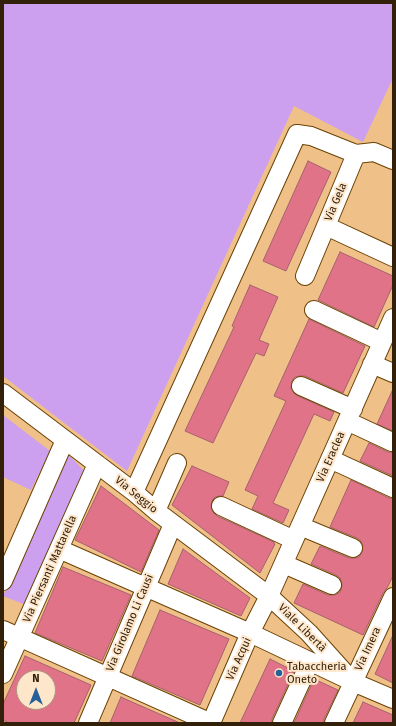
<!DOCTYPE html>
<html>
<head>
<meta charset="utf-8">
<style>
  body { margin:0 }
  #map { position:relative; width:396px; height:726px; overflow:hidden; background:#f0c089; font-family:"Fira Sans",sans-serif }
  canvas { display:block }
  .frame { position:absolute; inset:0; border:4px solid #32200a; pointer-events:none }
  .north { position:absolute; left:16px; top:670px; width:40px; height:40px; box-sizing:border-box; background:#fee6cb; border:1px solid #ac977e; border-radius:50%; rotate:0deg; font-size:11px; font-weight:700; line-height:16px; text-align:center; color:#32200a }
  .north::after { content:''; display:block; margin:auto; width:14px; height:18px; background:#266299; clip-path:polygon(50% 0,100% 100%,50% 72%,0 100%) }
</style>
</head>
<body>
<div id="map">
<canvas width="396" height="726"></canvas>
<div class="frame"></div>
<div class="north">N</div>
</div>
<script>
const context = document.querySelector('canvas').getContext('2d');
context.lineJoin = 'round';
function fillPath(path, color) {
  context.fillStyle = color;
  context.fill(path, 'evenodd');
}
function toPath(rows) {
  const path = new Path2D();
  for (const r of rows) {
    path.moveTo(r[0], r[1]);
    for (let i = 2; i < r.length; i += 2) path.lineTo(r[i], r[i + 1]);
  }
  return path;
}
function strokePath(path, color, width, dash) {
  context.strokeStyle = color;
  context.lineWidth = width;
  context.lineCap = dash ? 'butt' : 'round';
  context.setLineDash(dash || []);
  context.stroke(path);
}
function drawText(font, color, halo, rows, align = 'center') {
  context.font = font + ' "Fira Sans",sans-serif';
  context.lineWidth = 4;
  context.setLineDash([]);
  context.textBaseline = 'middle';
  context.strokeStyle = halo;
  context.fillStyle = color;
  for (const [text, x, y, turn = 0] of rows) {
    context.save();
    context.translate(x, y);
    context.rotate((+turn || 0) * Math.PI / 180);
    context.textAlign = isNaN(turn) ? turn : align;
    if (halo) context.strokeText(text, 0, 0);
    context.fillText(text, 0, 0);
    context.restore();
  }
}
fillPath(toPath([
  [3,3,393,3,393,78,363,142,294,106,127,471,3,376],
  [3,415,50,451,31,490,3,477],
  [67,453,87,474,26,605,3,596]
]), '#cc9fef');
const building = toPath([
  [308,161,331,172,286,271,263,261,308,161],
  [340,252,393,276,393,285,374,327,318,300,340,252],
  [250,285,278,297,259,340,269,344,264,356,256,353,213,443,185,431,234,327,232,326,250,285],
  [309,319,365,346,343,393,305,376,300,376,295,377,292,381,291,388,293,392,296,395,334,412,330,421,314,414,273,503,289,510,283,523,252,509,258,496,245,490,286,401,274,396,309,319],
  [393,389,393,431,377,424,393,389],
  [369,443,388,452,393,452,393,476,360,461,369,443],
  [192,466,229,482,223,496,220,496,215,497,212,501,211,507,213,512,217,516,274,542,274,544,275,544,260,573,172,505,192,466],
  [351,480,389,498,393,498,393,576,387,588,383,593,363,635,294,603,303,584,328,595,334,595,339,593,341,590,342,584,340,578,336,575,311,564,320,546,349,558,355,558,359,557,362,552,363,546,361,541,357,538,330,527,351,480],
  [101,486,159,530,141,572,75,540,101,486],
  [183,549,250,598,241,616,168,584,183,549],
  [63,567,131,595,102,661,35,633,63,567],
  [160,610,229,639,200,705,132,676,160,610],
  [393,635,393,683,375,674,393,635],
  [25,656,91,685,74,723,9,723,3,720,3,704,25,656],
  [24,678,48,678,48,702,24,702,24,678],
  [270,659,294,671,272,719,272,723,240,723,270,659],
  [314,679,338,690,324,719,324,723,294,723,314,679],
  [121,697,123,698,180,723,110,723,121,697],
  [363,702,393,715,393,723,353,723,363,702]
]);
fillPath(building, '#e07387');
strokePath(building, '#a5616c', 1);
const minor = toPath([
  [356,154,326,226,393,257],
  [305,276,326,226],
  [314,310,382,342],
  [372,364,393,373],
  [301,386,353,409],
  [3,393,134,492,156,511,269,596,309,633,353,682,393,699],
  [347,421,392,442],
  [330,459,393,488],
  [134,492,297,134,311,136,356,154,374,152,393,160],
  [221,506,294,540],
  [156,511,177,463],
  [300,526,353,548],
  [59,549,250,633,345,678],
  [284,564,332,585],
  [3,581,65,440],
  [3,630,211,723],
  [3,674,97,464],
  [88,723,173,524],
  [211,723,250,633,269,596,393,318],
  [282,723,310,662],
  [334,723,393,597]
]);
strokePath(minor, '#6b4203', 20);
strokePath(minor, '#fff', 18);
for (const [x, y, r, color] of [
  [279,673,4,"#266299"]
]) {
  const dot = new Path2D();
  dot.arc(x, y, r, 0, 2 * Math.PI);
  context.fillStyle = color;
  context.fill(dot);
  strokePath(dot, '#fee6cb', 1.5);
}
drawText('11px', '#32200a', '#fee6cb', [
  ["Via Gela",336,202,-67],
  ["Via Eraclea",331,457,-66],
  ["Via Seggio",136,495,39],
  ["Via Piersanti Mattarella",50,569,-66],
  ["Via Girolamo Li Causi",130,623,-67],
  ["Viale Libertà",302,628,45],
  ["Via Imera",368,649,-65],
  ["Via Acqui",239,659,-66]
]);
drawText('11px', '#32200a', '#fee6cb', [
  ["Tabaccheria",287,667],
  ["Oneto",287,680]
], 'left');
</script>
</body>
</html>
